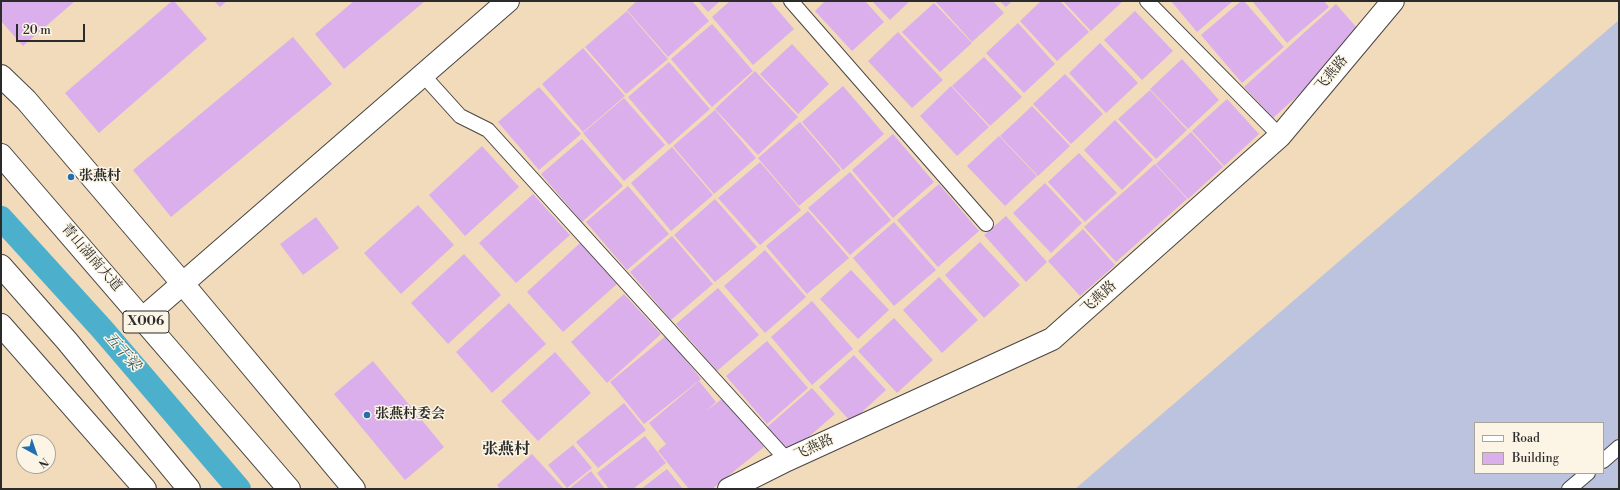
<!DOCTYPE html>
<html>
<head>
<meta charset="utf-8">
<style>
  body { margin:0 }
  #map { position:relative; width:1620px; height:490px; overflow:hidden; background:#f2dbbb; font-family:"Libre Bodoni",serif }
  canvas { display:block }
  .frame { position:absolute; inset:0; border:2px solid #2b2b2b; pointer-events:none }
  .legend { position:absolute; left:1474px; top:422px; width:130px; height:52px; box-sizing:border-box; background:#fcf5e5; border:1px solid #a8a49b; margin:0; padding:5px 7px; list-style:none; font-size:12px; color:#2b2b2b }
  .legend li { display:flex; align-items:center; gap:8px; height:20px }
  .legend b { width:20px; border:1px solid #a8a49b }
  .north { position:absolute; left:16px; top:434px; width:40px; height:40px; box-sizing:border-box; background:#fcf5e5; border:1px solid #a8a49b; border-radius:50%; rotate:140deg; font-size:11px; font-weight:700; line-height:16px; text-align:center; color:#2b2b2b }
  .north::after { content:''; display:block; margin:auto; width:14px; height:18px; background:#1f6fb2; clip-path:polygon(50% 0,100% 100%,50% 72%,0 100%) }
  .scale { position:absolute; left:16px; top:24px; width:69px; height:18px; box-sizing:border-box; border:2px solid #2b2b2b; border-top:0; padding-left:5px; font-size:12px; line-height:14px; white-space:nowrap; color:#2b2b2b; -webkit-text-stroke:3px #fcf5e5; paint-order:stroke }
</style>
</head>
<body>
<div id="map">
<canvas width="1620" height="490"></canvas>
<div class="frame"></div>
<ul class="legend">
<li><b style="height:5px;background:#fff"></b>Road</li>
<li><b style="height:11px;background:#daafeb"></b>Building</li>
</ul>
<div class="north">N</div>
<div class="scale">20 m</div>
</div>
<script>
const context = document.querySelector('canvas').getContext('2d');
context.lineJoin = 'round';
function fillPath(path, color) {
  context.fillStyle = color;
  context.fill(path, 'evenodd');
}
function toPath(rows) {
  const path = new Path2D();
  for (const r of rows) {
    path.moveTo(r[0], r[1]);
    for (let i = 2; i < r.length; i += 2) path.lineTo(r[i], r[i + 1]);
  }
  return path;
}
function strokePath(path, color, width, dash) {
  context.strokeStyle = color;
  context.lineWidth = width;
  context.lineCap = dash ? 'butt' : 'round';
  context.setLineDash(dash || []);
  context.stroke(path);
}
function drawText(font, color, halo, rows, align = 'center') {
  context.font = font + ' "Libre Bodoni","Noto Serif SC",serif';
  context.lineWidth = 3;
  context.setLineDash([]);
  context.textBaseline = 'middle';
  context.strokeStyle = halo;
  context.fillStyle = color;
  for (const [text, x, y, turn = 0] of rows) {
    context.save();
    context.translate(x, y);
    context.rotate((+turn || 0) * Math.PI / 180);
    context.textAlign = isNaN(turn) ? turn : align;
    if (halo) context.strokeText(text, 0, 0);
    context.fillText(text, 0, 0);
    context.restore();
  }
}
fillPath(toPath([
  [1619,20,1619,489,1075,489],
  [1475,423,1603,423,1603,473,1475,473]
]), '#bcc3de');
strokePath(toPath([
  [1,218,102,329,239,489]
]), '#4cafcb', 24);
fillPath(toPath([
  [2,1,75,1,23,46,1,21],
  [172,1,174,1,207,39,99,133,65,93],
  [214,1,227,1,220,7],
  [354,1,425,1,344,69,315,34],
  [637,1,692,1,709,21,668,57,627,10],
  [698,1,720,1,708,12],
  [730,1,770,1,794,29,753,65,712,17],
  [825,1,865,1,884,22,852,51,815,11],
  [872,1,910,1,890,20],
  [935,1,993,1,1004,13,972,42],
  [999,1,1012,1,1006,7],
  [1041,1,1060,1,1089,32,1057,61,1020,21],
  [1063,1,1123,1,1091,31],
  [1171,1,1233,1,1197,32],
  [1241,1,1244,1,1284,47,1242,83,1201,35],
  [1252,1,1324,1,1329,7,1287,43],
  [934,3,972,43,940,72,902,32],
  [1336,4,1364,36,1273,118,1244,87],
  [627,11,668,59,626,94,585,47],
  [1135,11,1173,51,1142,80,1104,40],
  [1018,23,1055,64,1024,93,986,53],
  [712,24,753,71,712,107,671,59],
  [898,32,943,80,912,108,868,61],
  [293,37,332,84,171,217,133,170],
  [1100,43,1138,83,1106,113,1069,73],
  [792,44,829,84,798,114,760,74],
  [583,48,625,96,583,132,542,84],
  [984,57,1022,97,990,126,952,86],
  [1182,59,1219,100,1188,129,1150,89],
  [669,62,710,109,669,145,628,97],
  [755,71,798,117,758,155,715,109],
  [1065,74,1103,114,1071,144,1033,104],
  [843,86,884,134,843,170,802,122],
  [951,86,989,127,957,156,920,116],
  [539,87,581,134,539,170,498,122],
  [1150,90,1187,130,1156,159,1118,119],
  [624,98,665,145,624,181,583,133],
  [1227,99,1259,134,1224,166,1192,131],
  [1032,106,1070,146,1038,176,1000,136],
  [715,110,756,158,714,194,673,146],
  [1115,120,1153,160,1122,190,1084,150],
  [800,122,841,170,799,206,758,158],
  [1191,132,1223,167,1188,199,1156,164],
  [893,134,934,182,893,218,852,170],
  [999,136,1037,176,1005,206,967,166],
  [582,139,623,186,582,222,541,174],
  [482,146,519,187,465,236,429,195],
  [672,147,713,195,671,231,631,183],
  [1079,153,1117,193,1085,222,1048,182],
  [760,162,801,210,760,245,718,198],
  [1155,164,1187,199,1116,262,1084,227],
  [850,172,891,220,850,255,808,208],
  [1045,183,1082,223,1051,253,1013,213],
  [939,184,979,231,938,267,897,220],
  [628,186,669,234,627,270,586,222],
  [533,194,570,235,516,283,479,243],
  [715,199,757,247,715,282,674,235],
  [418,205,454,245,401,294,364,253],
  [808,211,849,258,807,294,766,246],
  [1006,216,1047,262,1026,282,984,235],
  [316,217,339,248,303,275,280,244],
  [894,222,936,270,894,306,853,258],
  [1083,229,1115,265,1080,296,1048,261],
  [672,236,713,284,671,320,630,272],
  [980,242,1020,285,984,318,945,275],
  [580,243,617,284,563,332,527,292],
  [765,250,806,297,765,333,724,286],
  [464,254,501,295,448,344,411,303],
  [851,270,889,310,858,339,820,299],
  [939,277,978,320,942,353,903,310],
  [718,288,759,335,717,371,676,324],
  [624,294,661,334,607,383,571,342],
  [812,301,853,349,812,385,771,337],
  [509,303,546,344,492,393,456,352],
  [894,318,933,360,897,393,858,351],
  [666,336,701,379,644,424,610,382],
  [767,341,808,388,767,424,726,376],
  [555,352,591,393,538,441,501,401],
  [854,355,886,390,851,422,819,387],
  [373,361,444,447,405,480,334,394],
  [699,381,716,402,705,412,723,398,764,447,712,489,689,489,658,451,666,444,649,423],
  [812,388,835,414,788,455,766,428],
  [624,403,646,430,598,468,576,442],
  [645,436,666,463,633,489,609,489,597,473],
  [573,445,592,468,567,488,548,465],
  [532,454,564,489,500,489,497,485],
  [667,469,683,489,641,489],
  [591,471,605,489,569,489]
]), '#daafeb');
const service = toPath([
  [791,1,986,224],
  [1147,1,1280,136],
  [423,75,460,116,488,130,787,460],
  [1603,461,1619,447],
  [1569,489,1588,473]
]);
const minor = toPath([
  [143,318,508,1]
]);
const tertiary = toPath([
  [729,489,787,460,1052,339,1280,136,1393,1]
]);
const secondary = toPath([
  [1,76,26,100,183,284,354,489],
  [1,325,145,489]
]);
const primary = toPath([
  [1,155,289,489],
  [1,266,67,341,189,489]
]);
strokePath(service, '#494541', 16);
strokePath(minor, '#494541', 24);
strokePath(tertiary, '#494541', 24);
strokePath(secondary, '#494541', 24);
strokePath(primary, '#494541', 24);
strokePath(service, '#fff', 14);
strokePath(minor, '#fff', 22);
strokePath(tertiary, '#fff', 22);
strokePath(secondary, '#fff', 22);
strokePath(primary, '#fff', 22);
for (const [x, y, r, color] of [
  [71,177,4,"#1f6fb2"],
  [367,415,4,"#1f6fb2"]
]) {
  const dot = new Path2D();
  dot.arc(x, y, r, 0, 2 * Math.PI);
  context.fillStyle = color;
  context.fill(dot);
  strokePath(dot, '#fcf5e5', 1.5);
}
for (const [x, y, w] of [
  [146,322,46]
]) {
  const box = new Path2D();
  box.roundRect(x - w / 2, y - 11, w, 22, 3);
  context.fillStyle = '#fcf5e5';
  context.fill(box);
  strokePath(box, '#2b2b2b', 1);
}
drawText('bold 13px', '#2b2b2b', null, [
  ["X006",146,322]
]);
drawText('14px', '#2b2b2b', '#fcf5e5', [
  ["飞燕路",1332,74,-50],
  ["青山湖南大道",91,258,49],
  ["飞燕路",1099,298,-42],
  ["飞燕路",814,448,-25]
]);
drawText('bold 14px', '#2b2b2b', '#fcf5e5', [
  ["张燕村",79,177],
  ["张燕村委会",375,415]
], 'left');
drawText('italic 15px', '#375963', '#fcf5e5', [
  ["五干梁",122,352,49]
]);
drawText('bold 16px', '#2b2b2b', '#fcf5e5', [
  ["张燕村",506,450]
]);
</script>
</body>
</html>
